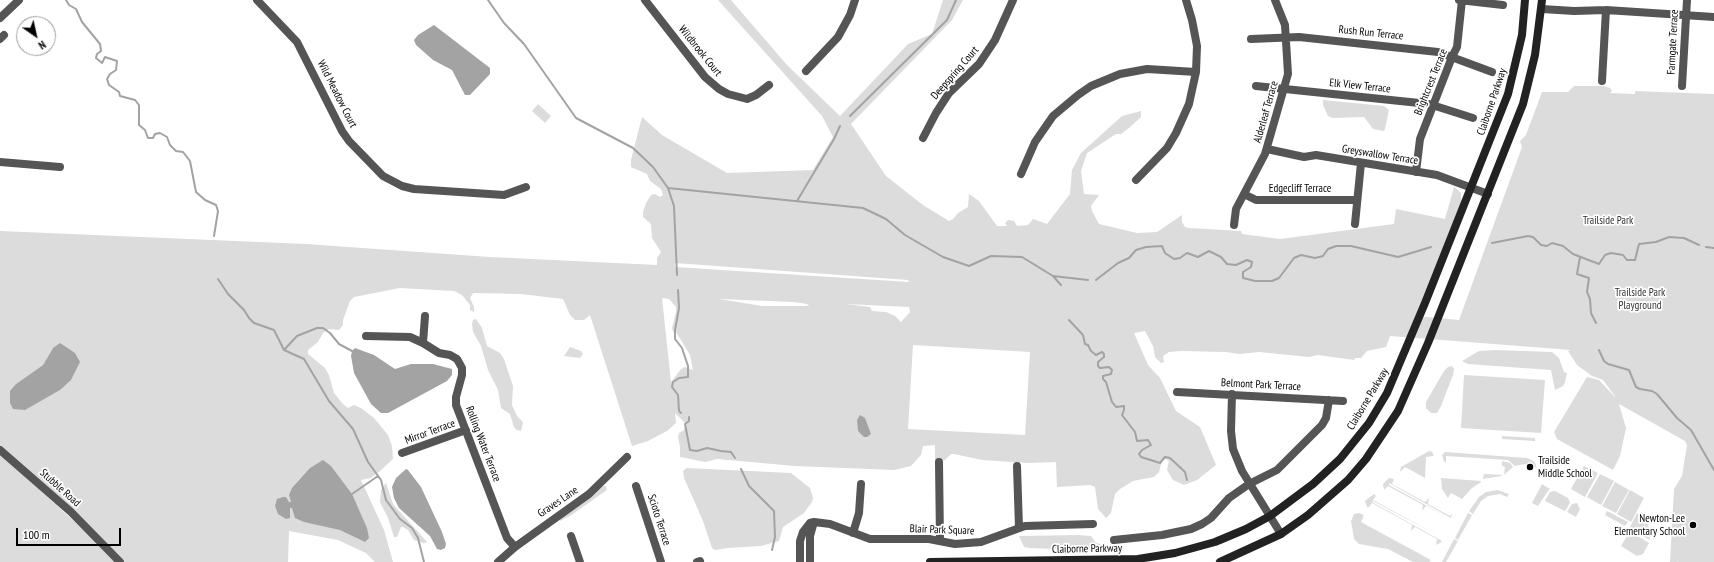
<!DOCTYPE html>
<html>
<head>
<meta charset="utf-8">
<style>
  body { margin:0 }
  #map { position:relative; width:1714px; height:562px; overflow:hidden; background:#fff; font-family:"PT Sans Narrow",sans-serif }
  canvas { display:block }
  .north { position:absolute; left:16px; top:16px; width:40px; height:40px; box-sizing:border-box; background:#fff; border:1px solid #999; border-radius:50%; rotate:146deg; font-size:11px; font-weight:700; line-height:16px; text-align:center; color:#000 }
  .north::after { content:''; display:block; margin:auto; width:14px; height:18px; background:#000; clip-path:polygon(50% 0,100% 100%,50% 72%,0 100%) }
  .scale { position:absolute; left:16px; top:528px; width:105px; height:18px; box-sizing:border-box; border:2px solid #000; border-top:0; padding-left:5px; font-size:12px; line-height:14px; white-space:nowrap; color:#000; -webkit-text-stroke:3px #fff; paint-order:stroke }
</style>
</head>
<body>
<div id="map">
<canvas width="1714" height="562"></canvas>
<div class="north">N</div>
<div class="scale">100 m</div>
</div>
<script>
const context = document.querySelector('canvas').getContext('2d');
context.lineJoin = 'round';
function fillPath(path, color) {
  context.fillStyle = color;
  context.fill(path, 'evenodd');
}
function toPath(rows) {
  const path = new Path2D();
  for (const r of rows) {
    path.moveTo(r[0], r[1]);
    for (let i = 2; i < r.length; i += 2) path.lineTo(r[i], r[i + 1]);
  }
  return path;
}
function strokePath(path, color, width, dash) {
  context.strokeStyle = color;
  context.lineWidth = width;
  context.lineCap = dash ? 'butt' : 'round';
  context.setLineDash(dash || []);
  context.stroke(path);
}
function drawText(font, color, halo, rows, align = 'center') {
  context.font = font + ' "PT Sans Narrow",sans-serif';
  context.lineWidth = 3.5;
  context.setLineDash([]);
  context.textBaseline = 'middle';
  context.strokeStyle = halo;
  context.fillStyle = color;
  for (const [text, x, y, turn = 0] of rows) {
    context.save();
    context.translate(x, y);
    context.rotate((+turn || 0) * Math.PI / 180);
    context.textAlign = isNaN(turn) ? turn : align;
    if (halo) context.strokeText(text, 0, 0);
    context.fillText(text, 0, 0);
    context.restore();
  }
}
fillPath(toPath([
  [718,0,731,0,787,65,840,116,908,44,932,34,943,0,963,0,952,20,851,124,886,176,923,205,949,221,953,219,958,213,968,207,969,194,979,201,997,226,1007,226,1005,223,1008,220,1014,221,1017,226,1028,225,1033,219,1047,224,1070,194,1072,170,1081,153,1122,116,1141,111,1141,117,1129,128,1121,134,1116,134,1087,153,1081,171,1084,194,1099,195,1091,206,1092,211,1099,224,1137,233,1157,232,1182,215,1182,222,1185,227,1189,228,1241,231,1242,234,1280,239,1394,224,1396,209,1445,219,1454,187,1461,193,1461,204,1416,316,1459,320,1522,147,1520,141,1526,135,1542,92,1568,92,1574,86,1604,86,1610,88,1612,91,1610,93,1635,94,1635,91,1714,94,1714,562,1679,562,1677,561,1678,562,1670,562,1674,489,1682,476,1687,445,1685,441,1619,404,1626,428,1620,456,1613,470,1557,439,1554,432,1587,377,1599,380,1617,399,1603,380,1592,376,1577,365,1568,351,1571,350,1390,336,1386,347,1367,351,1361,358,1355,358,1354,360,1318,355,1309,357,1259,352,1239,354,1226,352,1180,351,1169,352,1163,356,1164,362,1161,363,1155,357,1153,346,1145,331,1134,333,1148,365,1160,378,1176,411,1200,427,1216,465,1197,480,1184,485,1173,480,1167,470,1169,461,1166,459,1162,460,1159,472,1154,477,1133,481,1120,489,1115,494,1111,513,1106,518,1098,509,1095,487,1090,485,1057,487,1056,462,1028,463,982,460,954,454,951,454,945,460,938,461,935,460,935,445,923,446,921,455,911,466,894,470,795,466,717,459,705,462,680,457,680,447,678,437,679,433,684,430,686,424,675,413,676,423,667,431,648,441,632,446,590,315,584,320,575,320,570,315,563,299,521,294,473,293,470,298,474,307,474,312,470,310,470,305,462,295,454,291,400,288,354,297,350,301,343,320,343,325,339,330,329,329,323,333,318,342,308,350,308,354,325,368,329,375,334,393,343,404,348,408,354,405,361,408,374,418,388,435,392,446,393,459,380,471,371,478,361,480,384,530,393,562,375,562,366,553,338,540,289,531,288,562,124,562,77,515,0,445,0,231,306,244,490,257,657,265,657,258,661,252,652,238,651,224,643,217,643,212,646,203,651,195,655,194,660,197,663,195,661,189,650,181,647,174,631,167,631,160,642,117,662,135,727,173,813,170,833,137,822,116],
  [675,263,908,280,909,282,675,267],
  [662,298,669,299,676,307,676,312,672,328,673,332,676,332,690,355,693,370,685,367,681,369,671,382],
  [719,299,794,302,807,304,809,306,762,306],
  [845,304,909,307,910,312,901,322,895,316,886,312,872,311,870,307],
  [913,345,1030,352,1025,435,908,429],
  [53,348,25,410,16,384,43,365],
  [1323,100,1384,106,1389,110,1385,129,1384,131,1373,129,1364,117,1333,118,1328,116,1323,105],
  [538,104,551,116,545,123,532,111],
  [476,319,482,328,487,346,500,353,504,359,513,386,512,405,517,416,523,422,521,431,517,430,514,427,510,414,501,408,498,390,488,370,481,346,473,332,472,324,473,320],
  [570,347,581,351,583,354,580,358,564,356],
  [1496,350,1552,352,1559,358,1564,372,1567,373,1565,382,1563,386,1555,390,1551,370,1468,364,1462,361,1479,351],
  [1452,366,1454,369,1453,375,1441,406,1437,413,1431,413,1426,408,1426,402,1444,371,1448,367],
  [1464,375,1545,380,1541,433,1461,428],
  [1502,436,1535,438,1535,441,1502,439],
  [1429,451,1432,452,1434,456,1426,457,1425,478,1405,467,1400,472,1401,467],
  [1445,452,1527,458,1534,461,1537,468,1524,464,1515,466,1508,460,1446,456,1446,462,1444,462,1442,455],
  [0,454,86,532,117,562,0,562],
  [1502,461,1510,463,1513,467,1505,474,1501,476,1483,479,1484,474,1504,475,1505,467,1502,466],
  [1584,466,1598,473,1585,497,1571,489],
  [687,468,791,473,810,488,813,498,812,502,804,513,783,527,779,541,761,546,728,548,715,550,712,548,703,521,684,478,683,471],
  [1600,474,1614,481,1601,505,1587,497],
  [1389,478,1394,479,1392,484,1425,502,1429,498,1428,504,1450,516,1452,513,1451,518,1389,483,1389,485,1449,518,1426,506,1422,511,1423,505,1388,486,1384,490,1383,484],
  [1441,478,1481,481,1481,482,1472,488,1462,499,1451,493,1448,498,1442,489],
  [1615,482,1629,490,1616,513,1602,506],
  [386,483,393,504,427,542,424,543,414,540,408,530,403,527,401,527,397,537,394,537,388,518,380,502,381,490],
  [1542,484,1548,488,1550,488,1538,506,1532,503],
  [603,486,606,486,607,490,570,516,560,521,560,519],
  [1497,490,1509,494,1507,497,1500,494,1488,496,1481,501,1473,514,1469,511,1479,497,1486,492],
  [1630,490,1644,498,1631,522,1617,514],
  [1555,491,1568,498,1570,503,1565,511,1545,501,1550,492],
  [1374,494,1376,496,1373,500,1439,536,1373,501,1372,502,1442,541,1440,543,1436,545,1437,539,1415,527,1411,531,1412,525,1372,503,1369,507,1367,507,1365,501],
  [1577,503,1580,509,1576,517,1567,512,1572,504],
  [1607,511,1628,522,1625,526,1605,515],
  [1359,513,1364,515,1361,522,1431,560,1429,562,1413,562,1388,549,1359,544,1354,539,1351,521,1354,514],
  [1468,513,1472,515,1458,540,1455,538],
  [1637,513,1648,525,1650,540,1629,529],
  [1633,533,1649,543,1643,554,1637,556,1621,546,1628,534],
  [1078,535,1091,536,1096,543,1105,545,1106,549,1104,551,1030,548,1024,547,1019,536],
  [1454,539,1458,541,1446,562,1442,562]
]), '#dcdcdc');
fillPath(toPath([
  [434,25,490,68,490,74,470,95,465,95,452,70,433,60,416,45,414,40,418,35],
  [60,343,75,353,80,362,71,380,60,390,25,410,13,409,10,403,10,391,16,384,43,365,53,348],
  [355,348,374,355,395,369,411,364,433,364,452,369,452,375,447,381,388,413,381,413,371,404,354,373,351,356,352,351],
  [860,415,865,418,871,434,867,437,864,437,858,431,857,420],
  [323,460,331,466,352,494,367,528,369,538,365,542,340,530,304,522,295,518,292,508,290,508,290,518,286,519,278,514,275,506,277,499,283,497,286,497,289,502,291,502,289,495,292,488,310,468],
  [406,469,408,470,421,487,442,532,446,544,445,548,441,550,437,549,430,536,399,508,394,498,392,487,396,478]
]), '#a3a3a3');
strokePath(toPath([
  [66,0,69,5,76,9,82,22,100,44,101,51,97,54,96,58,102,63,105,57,117,61,116,70,110,74,107,79,109,85,119,92,120,96,135,100,139,105,139,125,145,130,148,138,153,138,155,134,160,133,167,137,170,145,176,151,183,152,190,161,196,192,205,200,216,205,218,211,214,236],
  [488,0,504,23,524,44,576,118,633,148,653,167,668,188,863,208,886,219,905,235,943,257,969,266,991,256,1022,257,1053,276,1088,280],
  [850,116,947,20,956,0],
  [668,188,674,206,677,275],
  [797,201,834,139,840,126],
  [1492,243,1528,236,1533,237,1541,245,1547,246,1552,243,1563,246,1573,254,1599,264,1605,255,1611,253,1623,255,1627,260,1635,260,1639,244,1656,242,1669,237,1684,238,1699,245],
  [1706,247,1714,248],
  [1580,257,1577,274,1589,278,1587,292,1590,299,1591,313,1596,323],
  [1053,276,1061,285],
  [218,279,228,294,244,310,249,318,254,323,274,330,284,350,304,359,329,401,353,429,368,462,381,480,386,500,400,519,412,528,418,538,424,562],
  [1096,280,1118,263,1129,258,1136,250,1146,247,1162,246,1165,253,1174,259,1180,258,1187,253,1198,257,1209,251,1221,257,1227,264,1236,265,1247,260,1252,262,1251,267,1243,272,1243,278,1255,281,1272,281,1279,278,1294,258,1301,255,1315,258,1323,256,1328,249,1336,246,1351,246,1398,257,1431,247],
  [678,290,679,308,675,330,675,339,682,348,688,366,688,377,679,378,673,382,672,387,678,395,679,411,681,413],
  [1069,320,1083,335,1085,344,1088,345,1091,351,1096,355,1102,352,1104,354,1104,357,1098,362,1098,366,1100,368,1109,367,1112,370,1111,374,1103,376,1103,379,1106,382,1112,402,1116,407,1124,406,1124,410,1122,415,1135,432,1137,441,1148,440,1151,445,1142,450,1139,454,1141,457,1160,463,1165,457,1170,458,1185,472,1187,480],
  [284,350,297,336,317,328,323,328,330,333,339,344,352,351],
  [1599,350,1604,361,1608,364,1629,370,1636,387,1640,389,1652,391,1657,394,1677,418,1691,430,1714,470],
  [689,417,689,421,685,424,690,450,697,451,707,448,721,451,731,452,735,458],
  [741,469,749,486,774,511,775,537,772,550],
  [352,494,378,476]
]), '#a3a3a3', 2);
strokePath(toPath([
  [257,0,297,42,342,131,349,141,383,176,402,186,414,189,504,195,526,187],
  [645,0,705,77,719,89,728,94,747,99,756,95,769,85],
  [1459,0,1503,5],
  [1542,9,1574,11,1606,10,1714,17],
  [0,39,4,35],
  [1251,39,1299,37,1438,52,1492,72],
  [806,71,838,37,850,15,855,0],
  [1602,81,1606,10],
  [1256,86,1429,104,1473,118],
  [1682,86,1687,0],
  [923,138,936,113,949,93,979,64,995,40,1013,0],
  [1267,149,1304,157,1316,155,1437,175,1488,194],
  [0,162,60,167],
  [1416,172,1420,139,1452,57,1457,47,1462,0],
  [1021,174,1035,142,1053,116,1078,95,1091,86,1120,74,1147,69,1196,72],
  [1136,180,1167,148,1176,133,1189,104,1196,72,1197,46,1192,20,1186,0],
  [1244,194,1256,200,1357,200],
  [1355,224,1361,163],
  [1234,225,1236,209,1265,154,1288,74,1285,25,1275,0],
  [366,336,410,337,423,343,425,316],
  [423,343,439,353,450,355,457,359,462,368,462,375,456,397,456,405,507,538,515,547],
  [1177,392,1343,401],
  [1232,394,1231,431,1233,449,1242,471,1281,534],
  [0,450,71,512,120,562],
  [402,453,466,430],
  [939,462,940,541],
  [1017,466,1019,528],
  [636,486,661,562],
  [853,533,859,513,861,484],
  [571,536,580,562],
  [1114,540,1162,535,1191,529,1202,524,1211,518,1229,498,1249,484,1277,470,1322,425,1326,418,1329,400],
  [498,562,515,547,589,494,627,457],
  [697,562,700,561],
  [800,562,800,541,803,532,810,523,814,522,830,524,870,539,929,539,955,544,981,542,1025,526,1093,524],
  [810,562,810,536,814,522]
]), '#555', 8);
strokePath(toPath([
  [0,18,19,0]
]), '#555', 8);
strokePath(toPath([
  [930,562,1138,559,1175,553,1215,542,1246,529,1270,516,1313,484,1340,459,1369,423,1387,393,1425,303,1508,94,1522,35,1525,0],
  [1220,562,1281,534,1308,515,1348,480,1366,459,1398,411,1428,343,1523,104,1535,55,1542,0]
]), '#222', 8);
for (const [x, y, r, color] of [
  [1530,467,4,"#000"],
  [1693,525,4,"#000"]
]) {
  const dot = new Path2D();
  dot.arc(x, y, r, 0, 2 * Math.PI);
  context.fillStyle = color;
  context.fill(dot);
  strokePath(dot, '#fff', 1.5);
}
drawText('11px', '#000', '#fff', [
  ["Rush Run Terrace",1371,33,6],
  ["Farmgate Terrace",1673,42,-87],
  ["Wildbrook Court",700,51,51],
  ["Deepspring Court",955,73,-49],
  ["Brightcrest Terrace",1431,82,-68],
  ["Elk View Terrace",1360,86,6],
  ["Wild Meadow Court",337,94,63],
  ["Claiborne Parkway",1492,102,-71],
  ["Alderleaf Terrace",1266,112,-74],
  ["Greyswallow Terrace",1380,155,9],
  ["Edgecliff Terrace",1300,189],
  ["Belmont Park Terrace",1261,385,3],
  ["Claiborne Parkway",1368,399,-59],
  ["Mirror Terrace",430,432,-20],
  ["Rolling Water Terrace",483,444,69],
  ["Stubble Road",60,488,42],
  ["Graves Lane",558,502,-34],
  ["Scioto Terrace",659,520,72],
  ["Blair Park Square",942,530,2],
  ["Claiborne Parkway",1087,549,-1]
]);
drawText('11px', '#333', '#fff', [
  ["Trailside Park",1608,221],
  ["Trailside Park",1640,293],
  ["Playground",1640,306]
]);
drawText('11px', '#000', '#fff', [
  ["Trailside",1538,461],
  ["Middle School",1538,474],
  ["Newton-Lee",1685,519,"right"],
  ["Elementary School",1685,532,"right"]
], 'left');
</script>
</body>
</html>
